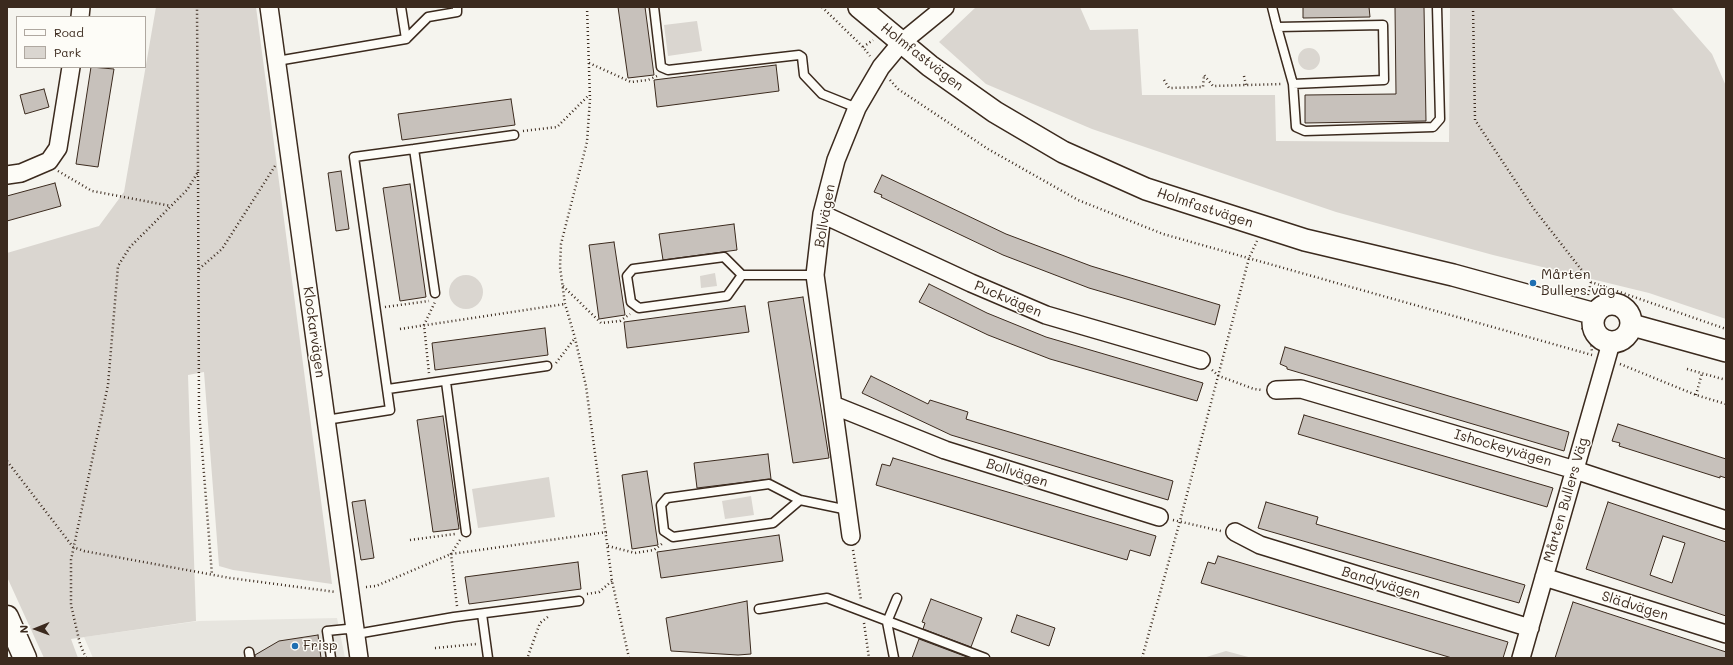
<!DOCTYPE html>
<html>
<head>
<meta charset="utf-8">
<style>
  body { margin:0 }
  #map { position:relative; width:1733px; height:665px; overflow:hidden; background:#f5f4ee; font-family:Mali,sans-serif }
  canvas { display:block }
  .frame { position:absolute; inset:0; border:8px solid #3b2a1e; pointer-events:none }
  .legend { position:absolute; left:16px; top:16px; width:130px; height:52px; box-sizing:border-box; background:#fdfcf7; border:1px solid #afa8a0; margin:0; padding:5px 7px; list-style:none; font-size:12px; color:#3b2a1e }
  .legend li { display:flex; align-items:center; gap:8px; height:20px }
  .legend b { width:20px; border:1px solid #afa8a0 }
  .north { position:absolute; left:16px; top:609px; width:40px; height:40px; -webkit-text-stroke:3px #fdfcf7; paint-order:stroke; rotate:269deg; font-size:11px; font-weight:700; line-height:16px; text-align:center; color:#3b2a1e }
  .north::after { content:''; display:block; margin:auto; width:14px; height:18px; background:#3b2a1e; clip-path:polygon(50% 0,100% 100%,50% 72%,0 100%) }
</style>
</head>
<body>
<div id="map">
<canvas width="1733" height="665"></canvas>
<div class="frame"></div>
<ul class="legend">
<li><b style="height:5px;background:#fdfcf7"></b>Road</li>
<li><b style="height:11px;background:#dad6d0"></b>Park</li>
</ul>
<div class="north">N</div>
</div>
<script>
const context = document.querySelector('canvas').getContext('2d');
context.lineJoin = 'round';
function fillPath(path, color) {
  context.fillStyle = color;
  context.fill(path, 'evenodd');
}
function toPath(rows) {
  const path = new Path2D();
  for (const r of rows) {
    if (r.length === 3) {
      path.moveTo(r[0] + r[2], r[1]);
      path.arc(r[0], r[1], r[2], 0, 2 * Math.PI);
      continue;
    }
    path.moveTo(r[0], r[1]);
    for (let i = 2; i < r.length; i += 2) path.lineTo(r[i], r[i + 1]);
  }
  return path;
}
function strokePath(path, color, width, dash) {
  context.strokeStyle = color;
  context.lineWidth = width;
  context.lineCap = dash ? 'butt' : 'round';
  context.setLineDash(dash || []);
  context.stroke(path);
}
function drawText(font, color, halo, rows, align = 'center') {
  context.font = font + ' Mali,sans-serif';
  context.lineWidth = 3;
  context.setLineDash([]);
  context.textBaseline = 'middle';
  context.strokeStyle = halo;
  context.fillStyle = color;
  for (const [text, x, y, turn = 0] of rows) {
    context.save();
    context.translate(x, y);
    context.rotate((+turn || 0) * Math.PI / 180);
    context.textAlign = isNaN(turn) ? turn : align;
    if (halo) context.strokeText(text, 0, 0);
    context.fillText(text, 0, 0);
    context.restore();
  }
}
fillPath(toPath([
  [337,618,345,658,93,658,84,637,199,621]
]), '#e7e5df');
fillPath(toPath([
  [156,7,256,7,332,584,233,570,219,566,204,372,188,375,196,621,71,639,78,658,44,658,7,577,7,253,99,226,124,192],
  [976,7,1080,7,1090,30,1138,29,1142,95,1275,95,1276,141,1449,142,1450,7,1671,7,1712,54,1726,86,1726,319,1649,293,1493,255,1336,212,1092,129,986,84,939,42],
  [697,21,702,51,668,56,664,25],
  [1309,59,11],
  [715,273,717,286,701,288,700,276],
  [466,292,17],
  [549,477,555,517,478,528,472,489],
  [751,496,754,515,725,519,722,501],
  [1226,651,1252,658,1203,658]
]), '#dad6d0');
const building = toPath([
  [618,7,645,7,654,75,628,78,618,7],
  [1303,7,1369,7,1370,17,1303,18,1303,7],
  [1395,7,1424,7,1426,121,1305,123,1305,95,1396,94,1395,7],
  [776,65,779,91,657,107,654,80,776,65],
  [91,67,114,69,98,167,76,164,91,67],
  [44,89,49,107,25,114,20,95,44,89],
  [511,99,515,125,402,140,398,114,511,99],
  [341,171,349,229,336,231,328,173,341,171],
  [882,175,1006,234,1091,266,1220,305,1215,325,1089,288,1003,255,881,197,882,195,874,192,882,175],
  [55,183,61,206,7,221,7,196,55,183],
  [410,184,426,297,400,301,383,188,410,184],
  [734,224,737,250,663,260,659,234,734,224],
  [614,242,625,315,599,319,589,245,614,242],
  [929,284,987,313,1046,337,1203,383,1197,401,1050,359,988,335,919,302,929,284],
  [803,297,829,458,793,463,768,302,803,297],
  [745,306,749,332,627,348,624,322,745,306],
  [545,328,548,355,435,370,432,343,545,328],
  [1285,347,1569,432,1564,451,1287,369,1287,367,1280,364,1285,347],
  [871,376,928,404,930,400,968,412,966,419,1173,481,1168,500,951,435,862,393,871,376],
  [1304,415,1553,488,1547,507,1298,434,1304,415],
  [443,416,459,529,433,532,417,420,443,416],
  [1618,424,1726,459,1726,478,1720,476,1720,478,1619,446,1620,443,1612,441,1618,424],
  [768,454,771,479,697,488,694,463,768,454],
  [893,458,1156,536,1150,556,1130,550,1127,560,876,485,882,464,890,466,893,458],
  [647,471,658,545,632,549,622,475,647,471],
  [365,500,374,558,361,560,352,502,365,500],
  [1266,502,1318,517,1316,524,1525,585,1519,603,1258,528,1266,502],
  [1608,502,1726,542,1726,616,1586,569,1608,502],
  [1663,536,1685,543,1672,583,1650,575,1663,536],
  [779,535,783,561,661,578,657,552,779,535],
  [1218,556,1508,642,1503,658,1452,658,1201,583,1208,562,1215,564,1218,556],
  [578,562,581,589,469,604,465,577,578,562],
  [931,599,982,618,971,647,923,629,925,623,922,622,931,599],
  [747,601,751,654,738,655,671,651,666,618,747,601],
  [1573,602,1726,652,1726,658,1555,658,1573,602],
  [1017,615,1055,628,1049,646,1011,632,1017,615],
  [318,635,321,658,255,658,255,655,279,641,318,635],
  [919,639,967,657,967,658,912,658,919,639]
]);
fillPath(building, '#c7c1bb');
strokePath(building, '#3b2a1e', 1);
const service = toPath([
  [401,7,406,39],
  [654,7,661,67,668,70,799,55,802,57,804,75,822,94,857,108],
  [1272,7,1277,27,1293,84,1384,80,1383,25,1277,27],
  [277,61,406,39,428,17,457,12,457,7],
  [1293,84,1296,127,1305,131,1433,127,1440,119,1437,7],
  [742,275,724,257,633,269,627,276,631,302,639,308,727,296,742,275,815,275],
  [435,293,414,149,514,135],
  [446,382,466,532],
  [388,389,547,366],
  [326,420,390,410,354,157,414,149],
  [800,500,769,484,667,498,661,505,664,531,673,537,773,523,800,500,848,510],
  [759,609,827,598,985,658],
  [482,614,488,658],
  [249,652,250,658],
  [331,658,327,631,347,629,362,633,454,617,579,601],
  [894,658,887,622,897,598]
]);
const minor = toPath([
  [269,7,359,658],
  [80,17,81,7],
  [7,175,21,173,49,161,58,148,71,67],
  [822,214,971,283,1046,315,1201,360],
  [1276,390,1301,389,1575,470,1726,520],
  [833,405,945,450,1159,517],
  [1235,532,1260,545,1530,628],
  [851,536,815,275,822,214,836,160,857,108,881,67,901,43,945,7],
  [1544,577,1726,634],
  [1521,658,1611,343]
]);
const tertiary = toPath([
  [859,7,930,66,995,112,1063,152,1146,189,1305,240,1453,275,1595,314],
  [1612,323,19],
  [1632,325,1726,351]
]);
const secondary = toPath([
  [7,617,25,658]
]);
strokePath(service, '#3b2a1e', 11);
strokePath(minor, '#3b2a1e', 20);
strokePath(tertiary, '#3b2a1e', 24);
strokePath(secondary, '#3b2a1e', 25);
strokePath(toPath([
  [587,7,590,99,587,142,561,244,560,267,565,304,575,338,586,386,612,581,629,658],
  [822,7,863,47,870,56],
  [1473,7,1475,120,1534,209,1591,282,1726,329],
  [863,47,873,40],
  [589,63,631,82,648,80,657,76],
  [1244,76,1246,85],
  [890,80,898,89,988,149,1078,200,1163,234,1592,355],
  [1164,80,1169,88,1203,87,1204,75,1213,86,1282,84],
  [523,131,557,127,589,95],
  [58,171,92,191,171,206],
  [198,172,199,411,212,575],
  [199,269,222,249,275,166],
  [563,286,601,323,620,321,630,314],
  [1588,295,1591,282],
  [385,307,429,301],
  [1582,328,1591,342,1592,352],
  [400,329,565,304],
  [556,363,575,338],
  [1620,364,1696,395,1726,404],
  [1687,369,1726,380],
  [1212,370,1219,376,1254,389,1262,390],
  [429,373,424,325,435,302],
  [1696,395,1702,373],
  [7,461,73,547,84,551,230,578,336,592],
  [1173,520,1221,531],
  [410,540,455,534],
  [608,546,635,553,654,550,663,543],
  [853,550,861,600],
  [366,587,376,586,451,554,607,532],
  [587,594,599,592,612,581],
  [457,606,451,554,460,540],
  [864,623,869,658],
  [435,648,477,644],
  [528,656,540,623,549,616],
  [86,658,80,644,71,605,71,560,108,385,118,266,130,247,187,190,198,172,197,7],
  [1142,658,1180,521,1249,258,1257,241]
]), '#3b2a1e', 2.5, [1, 3]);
strokePath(service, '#fdfcf7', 8);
strokePath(minor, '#fdfcf7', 17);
strokePath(tertiary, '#fdfcf7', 21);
strokePath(secondary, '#fdfcf7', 22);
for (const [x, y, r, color] of [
  [1533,283,4,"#1f6fb2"],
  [295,646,4,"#1f6fb2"]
]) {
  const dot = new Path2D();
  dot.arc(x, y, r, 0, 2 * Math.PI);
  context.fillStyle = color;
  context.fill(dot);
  strokePath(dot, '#fdfcf7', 1.5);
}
drawText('14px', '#3b2a1e', '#fdfcf7', [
  ["Holmfastvägen",922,57,38],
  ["Holmfastvägen",1205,208,18],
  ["Bollvägen",825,216,-80],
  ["Puckvägen",1008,299,23],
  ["Klockarvägen",314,332,82],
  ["Ishockeyvägen",1503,448,16],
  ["Bollvägen",1017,473,18],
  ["Mårten Bullers Väg",1566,500,-74],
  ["Bandyvägen",1381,583,17],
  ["Slädvägen",1635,606,17]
]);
drawText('14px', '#3b2a1e', '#fdfcf7', [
  ["Mårten",1541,275],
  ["Bullers väg",1541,291],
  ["Frisp",303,646]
], 'left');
</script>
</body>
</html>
